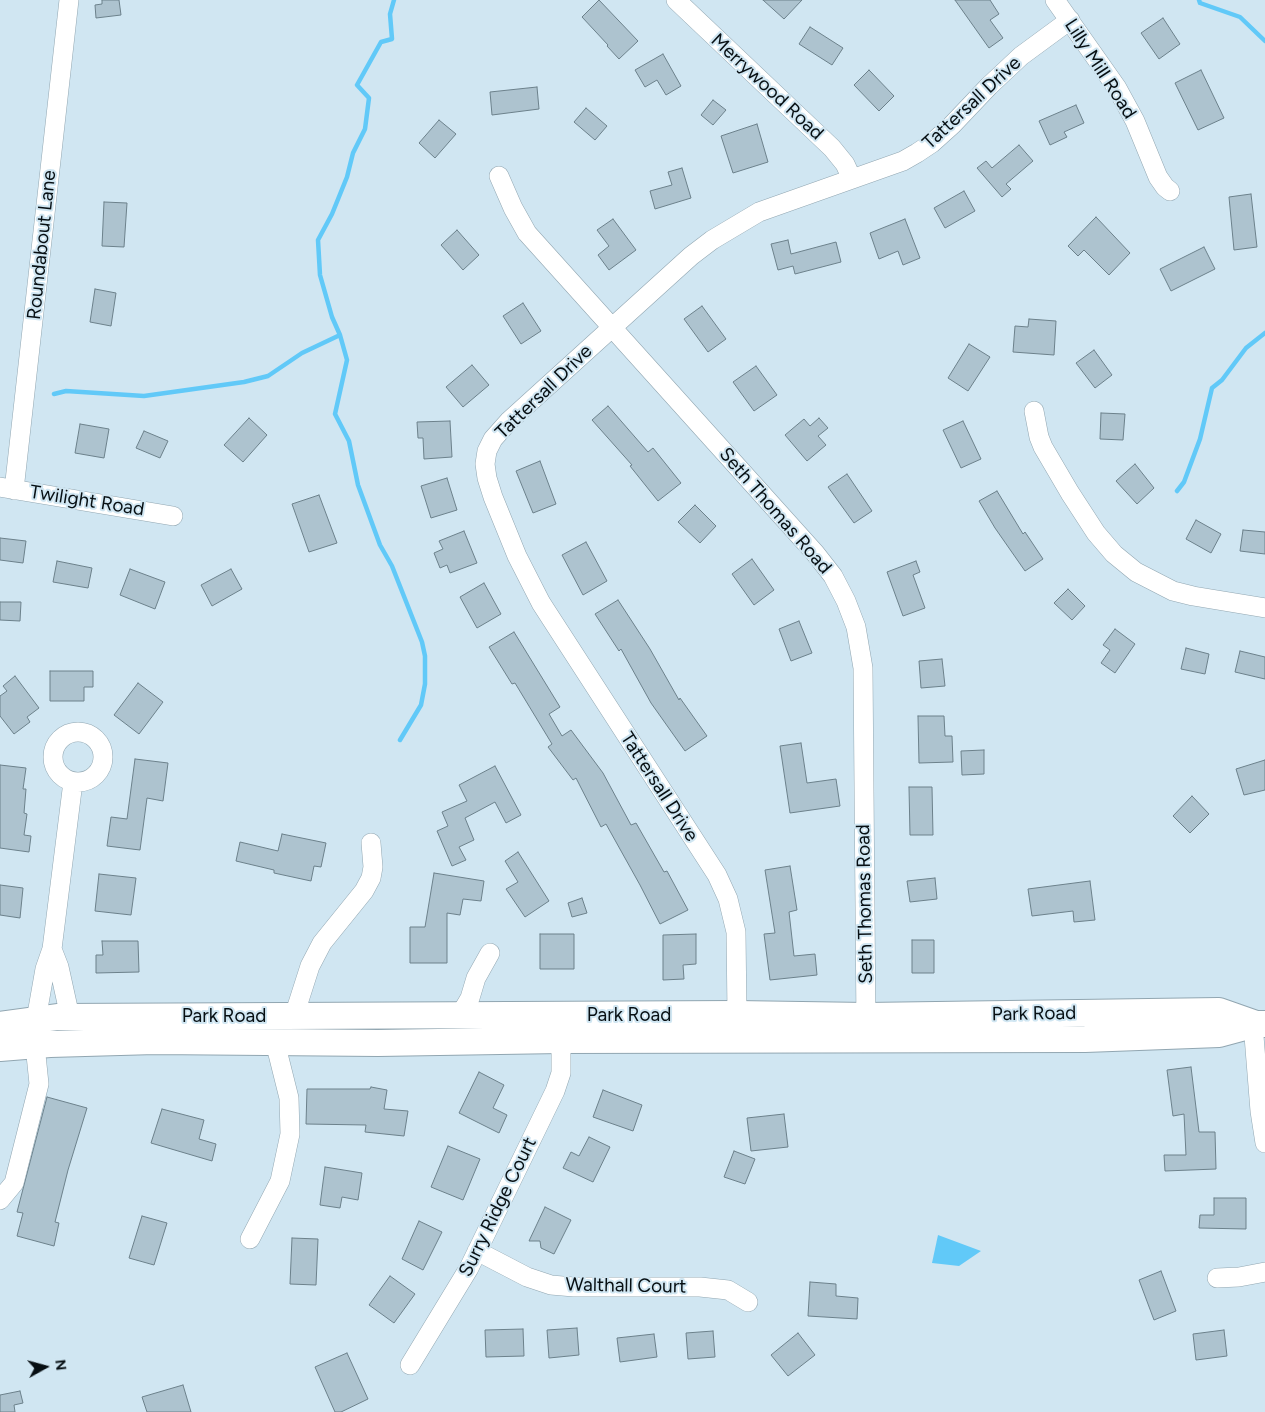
<!DOCTYPE html>
<html>
<head>
<meta charset="utf-8">
<style>
  body { margin:0 }
  #map { position:relative; width:1265px; height:1412px; overflow:hidden; background:#d0e6f2; font-family:Figtree,sans-serif }
  canvas { display:block }
  .north { position:absolute; left:20px; top:1342px; width:50px; height:50px; -webkit-text-stroke:4px #d0e6f2; paint-order:stroke; rotate:83deg; font-size:14px; font-weight:700; line-height:20px; text-align:center; color:#070f13 }
  .north::after { content:''; display:block; margin:auto; width:18px; height:22px; background:#070f13; clip-path:polygon(50% 0,100% 100%,50% 72%,0 100%) }
</style>
</head>
<body>
<div id="map">
<canvas width="1265" height="1412"></canvas>
<div class="north">N</div>
</div>
<script>
const context = document.querySelector('canvas').getContext('2d');
context.lineJoin = 'round';
function fillPath(path, color) {
  context.fillStyle = color;
  context.fill(path, 'evenodd');
}
function toPath(rows) {
  const path = new Path2D();
  for (const r of rows) {
    if (r.length === 3) {
      path.moveTo(r[0] + r[2], r[1]);
      path.arc(r[0], r[1], r[2], 0, 2 * Math.PI);
      continue;
    }
    path.moveTo(r[0], r[1]);
    for (let i = 2; i < r.length; i += 2) path.lineTo(r[i], r[i + 1]);
  }
  return path;
}
function strokePath(path, color, width, dash) {
  context.strokeStyle = color;
  context.lineWidth = width;
  context.lineCap = dash ? 'butt' : 'round';
  context.setLineDash(dash || []);
  context.stroke(path);
}
function drawText(font, color, halo, rows, align = 'center') {
  context.font = font + ' Figtree,sans-serif';
  context.lineWidth = 4;
  context.setLineDash([]);
  context.textBaseline = 'middle';
  context.strokeStyle = halo;
  context.fillStyle = color;
  for (const [text, x, y, turn = 0] of rows) {
    context.save();
    context.translate(x, y);
    context.rotate((+turn || 0) * Math.PI / 180);
    context.textAlign = isNaN(turn) ? turn : align;
    if (halo) context.strokeText(text, 0, 0);
    context.fillText(text, 0, 0);
    context.restore();
  }
}
fillPath(toPath([
  [938,1235,981,1251,959,1266,932,1263]
]), '#61c9f8');
strokePath(toPath([
  [394,0,390,14,392,39,381,42,357,85,369,98,365,129,353,153,347,177,332,214,318,240,320,275,332,317,340,335,347,360,335,414,349,441,358,485,380,545,392,566,422,642,425,656,425,684,421,705,400,740],
  [1199,0,1200,3,1240,17,1265,41],
  [54,394,66,391,144,396,244,382,268,376,302,353,340,335],
  [1177,491,1184,482,1200,439,1212,388,1222,380,1246,348,1265,333]
]), '#61c9f8', 4.5);
const building = toPath([
  [102,0,119,0,121,15,96,18,95,5,102,4,102,0],
  [599,0,638,41,619,59,607,46,608,45,582,17,599,0],
  [763,0,802,0,784,19,763,0],
  [955,0,990,0,999,14,990,20,1003,38,989,48,955,0],
  [1163,18,1180,44,1159,59,1141,33,1163,18],
  [810,27,843,48,832,65,799,44,810,27],
  [663,54,681,86,666,95,657,80,645,87,635,70,663,54],
  [869,70,894,96,879,111,854,85,869,70],
  [1201,70,1224,118,1198,130,1175,83,1201,70],
  [537,87,539,109,492,115,490,92,537,87],
  [713,100,726,110,713,125,701,115,713,100],
  [1076,105,1084,123,1064,132,1067,137,1050,145,1039,121,1076,105],
  [586,108,607,126,595,140,574,122,586,108],
  [439,120,456,134,435,158,419,143,439,120],
  [757,124,768,162,733,173,721,136,757,124],
  [1019,145,1033,161,1006,184,1011,189,1002,197,977,168,986,161,992,168,1019,145],
  [682,168,691,198,655,209,650,191,672,185,668,172,682,168],
  [964,191,975,211,945,228,934,208,964,191],
  [1251,194,1257,247,1234,250,1229,197,1251,194],
  [104,202,127,203,124,247,102,246,104,202],
  [1096,217,1130,253,1109,275,1084,250,1078,256,1068,246,1096,217],
  [613,219,636,250,609,270,598,255,609,246,597,230,613,219],
  [905,219,920,258,903,265,898,251,879,259,870,233,905,219],
  [457,230,479,255,463,270,441,245,457,230],
  [788,240,791,254,836,242,841,262,795,274,793,266,778,270,771,244,788,240],
  [1204,247,1215,269,1171,291,1160,269,1204,247],
  [95,289,116,293,111,326,90,322,95,289],
  [523,303,541,331,521,344,503,316,523,303],
  [702,306,726,339,708,352,684,319,702,306],
  [1029,319,1056,321,1054,355,1013,352,1015,326,1028,327,1029,319],
  [969,344,990,357,968,391,948,378,969,344],
  [1094,350,1112,375,1095,388,1076,363,1094,350],
  [472,365,489,385,463,407,446,387,472,365],
  [756,366,777,395,754,411,733,382,756,366],
  [608,406,648,452,653,448,681,483,658,501,630,466,632,465,592,420,608,406],
  [1101,413,1125,414,1123,440,1100,439,1101,413],
  [249,418,267,435,243,462,224,445,249,418],
  [819,418,828,428,818,436,826,445,807,461,785,435,804,419,810,426,819,418],
  [450,421,452,457,424,459,423,438,418,438,417,422,450,421],
  [963,421,981,459,961,468,943,430,963,421],
  [80,424,109,429,104,458,75,453,80,424],
  [144,431,168,441,160,458,136,448,144,431],
  [540,461,556,504,533,513,516,471,540,461],
  [1135,464,1154,488,1137,504,1116,481,1135,464],
  [847,474,872,511,854,523,828,487,847,474],
  [447,478,457,510,431,518,421,486,447,478],
  [997,491,1023,534,1025,532,1043,559,1025,571,995,528,979,501,997,491],
  [319,495,337,543,309,552,292,504,319,495],
  [695,505,716,526,700,543,678,522,695,505],
  [1196,520,1221,534,1211,553,1186,539,1196,520],
  [1243,530,1265,532,1265,554,1240,551,1243,530],
  [464,531,477,563,450,573,447,565,440,568,434,553,443,549,439,541,464,531],
  [0,538,26,541,23,563,0,560,0,538],
  [586,542,607,581,583,595,562,555,586,542],
  [752,559,774,590,754,605,732,574,752,559],
  [57,561,92,568,88,588,53,582,57,561],
  [916,561,920,572,913,575,925,608,903,616,887,572,916,561],
  [130,569,165,582,155,609,120,595,130,569],
  [231,569,242,589,212,606,201,585,231,569],
  [484,583,501,614,477,628,460,597,484,583],
  [1068,589,1085,606,1072,620,1054,603,1068,589],
  [618,600,650,649,679,700,680,698,707,736,685,751,651,703,621,649,619,651,595,614,618,600],
  [0,602,21,602,20,621,0,620,0,602],
  [799,621,812,653,791,661,779,629,799,621],
  [1115,629,1135,644,1115,673,1101,663,1110,650,1103,645,1115,629],
  [514,632,560,707,549,714,562,736,571,730,603,773,631,825,636,823,664,872,667,871,688,910,660,924,640,885,606,824,601,827,576,778,573,780,548,747,552,744,515,683,512,684,489,647,514,632],
  [1186,648,1209,654,1205,674,1181,669,1186,648],
  [1240,651,1265,657,1265,679,1235,672,1240,651],
  [942,659,945,686,921,688,919,661,942,659],
  [50,671,93,671,93,687,84,687,84,701,50,701,50,671],
  [15,676,39,708,27,717,30,722,14,734,0,716,0,696,7,691,3,686,15,676],
  [138,683,163,702,139,734,114,715,138,683],
  [918,716,944,716,945,736,952,736,953,762,919,763,918,716],
  [801,743,807,783,836,779,840,806,790,813,780,746,801,743],
  [984,750,984,774,962,775,961,751,984,750],
  [135,759,168,763,163,801,147,798,140,850,107,846,111,817,127,819,135,759],
  [1265,760,1265,790,1244,795,1236,769,1265,760],
  [0,765,26,768,23,789,26,789,24,813,27,814,24,835,31,836,29,852,0,848,0,765],
  [495,766,521,815,506,823,495,802,465,818,474,840,459,847,466,860,452,866,437,831,448,826,442,812,467,801,459,785,495,766],
  [909,787,932,787,933,835,910,835,909,787],
  [1192,796,1209,814,1190,833,1173,816,1192,796],
  [282,834,326,843,321,867,314,866,311,881,274,873,274,870,236,861,240,842,278,851,282,834],
  [518,852,549,901,525,917,506,889,518,882,505,861,518,852],
  [790,866,797,910,789,912,794,956,815,954,817,975,770,980,764,934,775,933,765,870,790,866],
  [434,873,484,881,481,901,463,899,460,915,447,913,447,963,410,963,410,927,425,927,434,873],
  [99,874,136,878,131,915,95,911,99,874],
  [935,878,937,899,910,902,907,881,935,878],
  [1090,881,1095,920,1074,922,1073,911,1032,916,1028,889,1090,881],
  [0,885,23,888,20,918,0,915,0,885],
  [582,898,587,913,572,917,568,903,582,898],
  [540,934,574,934,574,969,540,969,540,934],
  [696,934,696,964,683,965,684,979,663,980,663,935,696,934],
  [912,940,934,940,934,973,912,973,912,940],
  [102,941,138,941,139,972,96,973,96,955,103,955,102,941],
  [1191,1067,1199,1132,1215,1132,1216,1169,1165,1171,1164,1155,1186,1155,1184,1114,1173,1116,1167,1070,1191,1067],
  [479,1072,504,1085,493,1108,507,1115,499,1133,459,1113,479,1072],
  [371,1087,387,1090,384,1109,408,1111,404,1136,365,1132,366,1125,306,1124,307,1089,370,1089,371,1087],
  [603,1090,642,1105,633,1131,593,1117,603,1090],
  [47,1097,87,1108,68,1170,55,1222,59,1223,54,1246,17,1236,23,1213,17,1212,47,1097],
  [162,1109,204,1120,199,1139,216,1144,212,1161,151,1143,162,1109],
  [784,1114,788,1147,751,1151,747,1118,784,1114],
  [589,1137,610,1147,593,1182,563,1168,571,1152,579,1156,589,1137],
  [448,1146,480,1159,463,1200,431,1187,448,1146],
  [734,1151,755,1159,745,1184,724,1177,734,1151],
  [325,1167,362,1173,358,1200,342,1197,340,1208,320,1205,325,1167],
  [1214,1198,1246,1198,1246,1229,1199,1228,1200,1215,1214,1215,1214,1198],
  [545,1207,571,1220,554,1254,541,1248,540,1241,529,1241,545,1207],
  [142,1216,167,1223,154,1265,129,1258,142,1216],
  [419,1221,442,1232,423,1270,402,1259,419,1221],
  [292,1238,318,1239,316,1285,290,1284,292,1238],
  [1161,1271,1176,1311,1154,1320,1139,1280,1161,1271],
  [390,1276,415,1294,394,1323,369,1305,390,1276],
  [810,1282,836,1284,836,1296,858,1298,857,1319,808,1316,810,1282],
  [577,1328,579,1355,549,1358,547,1330,577,1328],
  [523,1329,524,1356,486,1357,485,1330,523,1329],
  [1224,1330,1227,1356,1196,1360,1193,1334,1224,1330],
  [713,1331,715,1357,688,1359,686,1333,713,1331],
  [798,1333,815,1355,788,1376,771,1355,798,1333],
  [654,1334,657,1357,620,1362,617,1338,654,1334],
  [347,1353,368,1399,341,1412,335,1412,315,1367,347,1353],
  [183,1385,191,1412,147,1412,142,1397,183,1385],
  [20,1391,23,1403,14,1405,15,1412,0,1412,0,1395,20,1391]
]);
fillPath(building, '#adc3cf');
strokePath(building, '#6c818b', 1);
const minor = toPath([
  [676,0,832,148,845,164,852,179],
  [1055,0,1117,88,1135,121,1158,177,1165,187,1170,191],
  [499,176,513,208,527,233,815,553,833,576,846,601,856,627,863,668,866,1028],
  [1034,411,1039,437,1043,447,1070,493,1096,533,1114,554,1136,572,1173,591,1193,596,1265,608],
  [0,487,173,516],
  [14,490,69,0],
  [78,757,25],
  [52,949,73,782],
  [737,1014,736,932,728,899,717,875,541,603,517,556,493,497,487,478,485,464,487,451,493,439,509,421,691,256,712,240,759,212,903,161,917,153,932,143,952,125,989,86,1021,56,1070,20],
  [460,1015,470,998,476,978,490,953],
  [294,1016,310,966,322,943,364,891,371,878,373,867,371,843],
  [36,1020,45,969,52,949,59,967,70,1017],
  [1256,1024,1254,1036,1260,1111,1265,1143],
  [0,1200,14,1183,39,1084,35,1045],
  [250,1239,280,1181,290,1134,289,1098,275,1042],
  [477,1251,527,1277,551,1285,574,1287,700,1287,728,1290,748,1302],
  [1217,1278,1239,1277,1265,1272],
  [410,1365,469,1268,555,1091,561,1073,561,1040]
]);
const secondary = toPath([
  [0,1025,57,1017,737,1014,866,1016,1219,1011,1256,1024],
  [0,1048,50,1044,155,1041,378,1043,561,1040,1085,1039,1219,1034,1256,1024,1265,1024]
]);
strokePath(minor, '#91a6b1', 20);
strokePath(secondary, '#91a6b1', 28);
strokePath(minor, '#fff', 19);
strokePath(secondary, '#fff', 26);
drawText('19px', '#070f13', '#d0e6f2', [
  ["Lilly Mill Road",1100,69,57],
  ["Merrywood Road",767,87,43],
  ["Tattersall Drive",972,103,-43],
  ["Roundabout Lane",42,245,-84],
  ["Tattersall Drive",544,392,-44],
  ["Twilight Road",87,501,9],
  ["Seth Thomas Road",775,511,49],
  ["Tattersall Drive",659,787,57],
  ["Seth Thomas Road",865,904,-91],
  ["Park Road",1034,1014,-1],
  ["Park Road",629,1015],
  ["Park Road",224,1016],
  ["Surry Ridge Court",498,1207,-64],
  ["Walthall Court",626,1286,1]
]);
</script>
</body>
</html>
